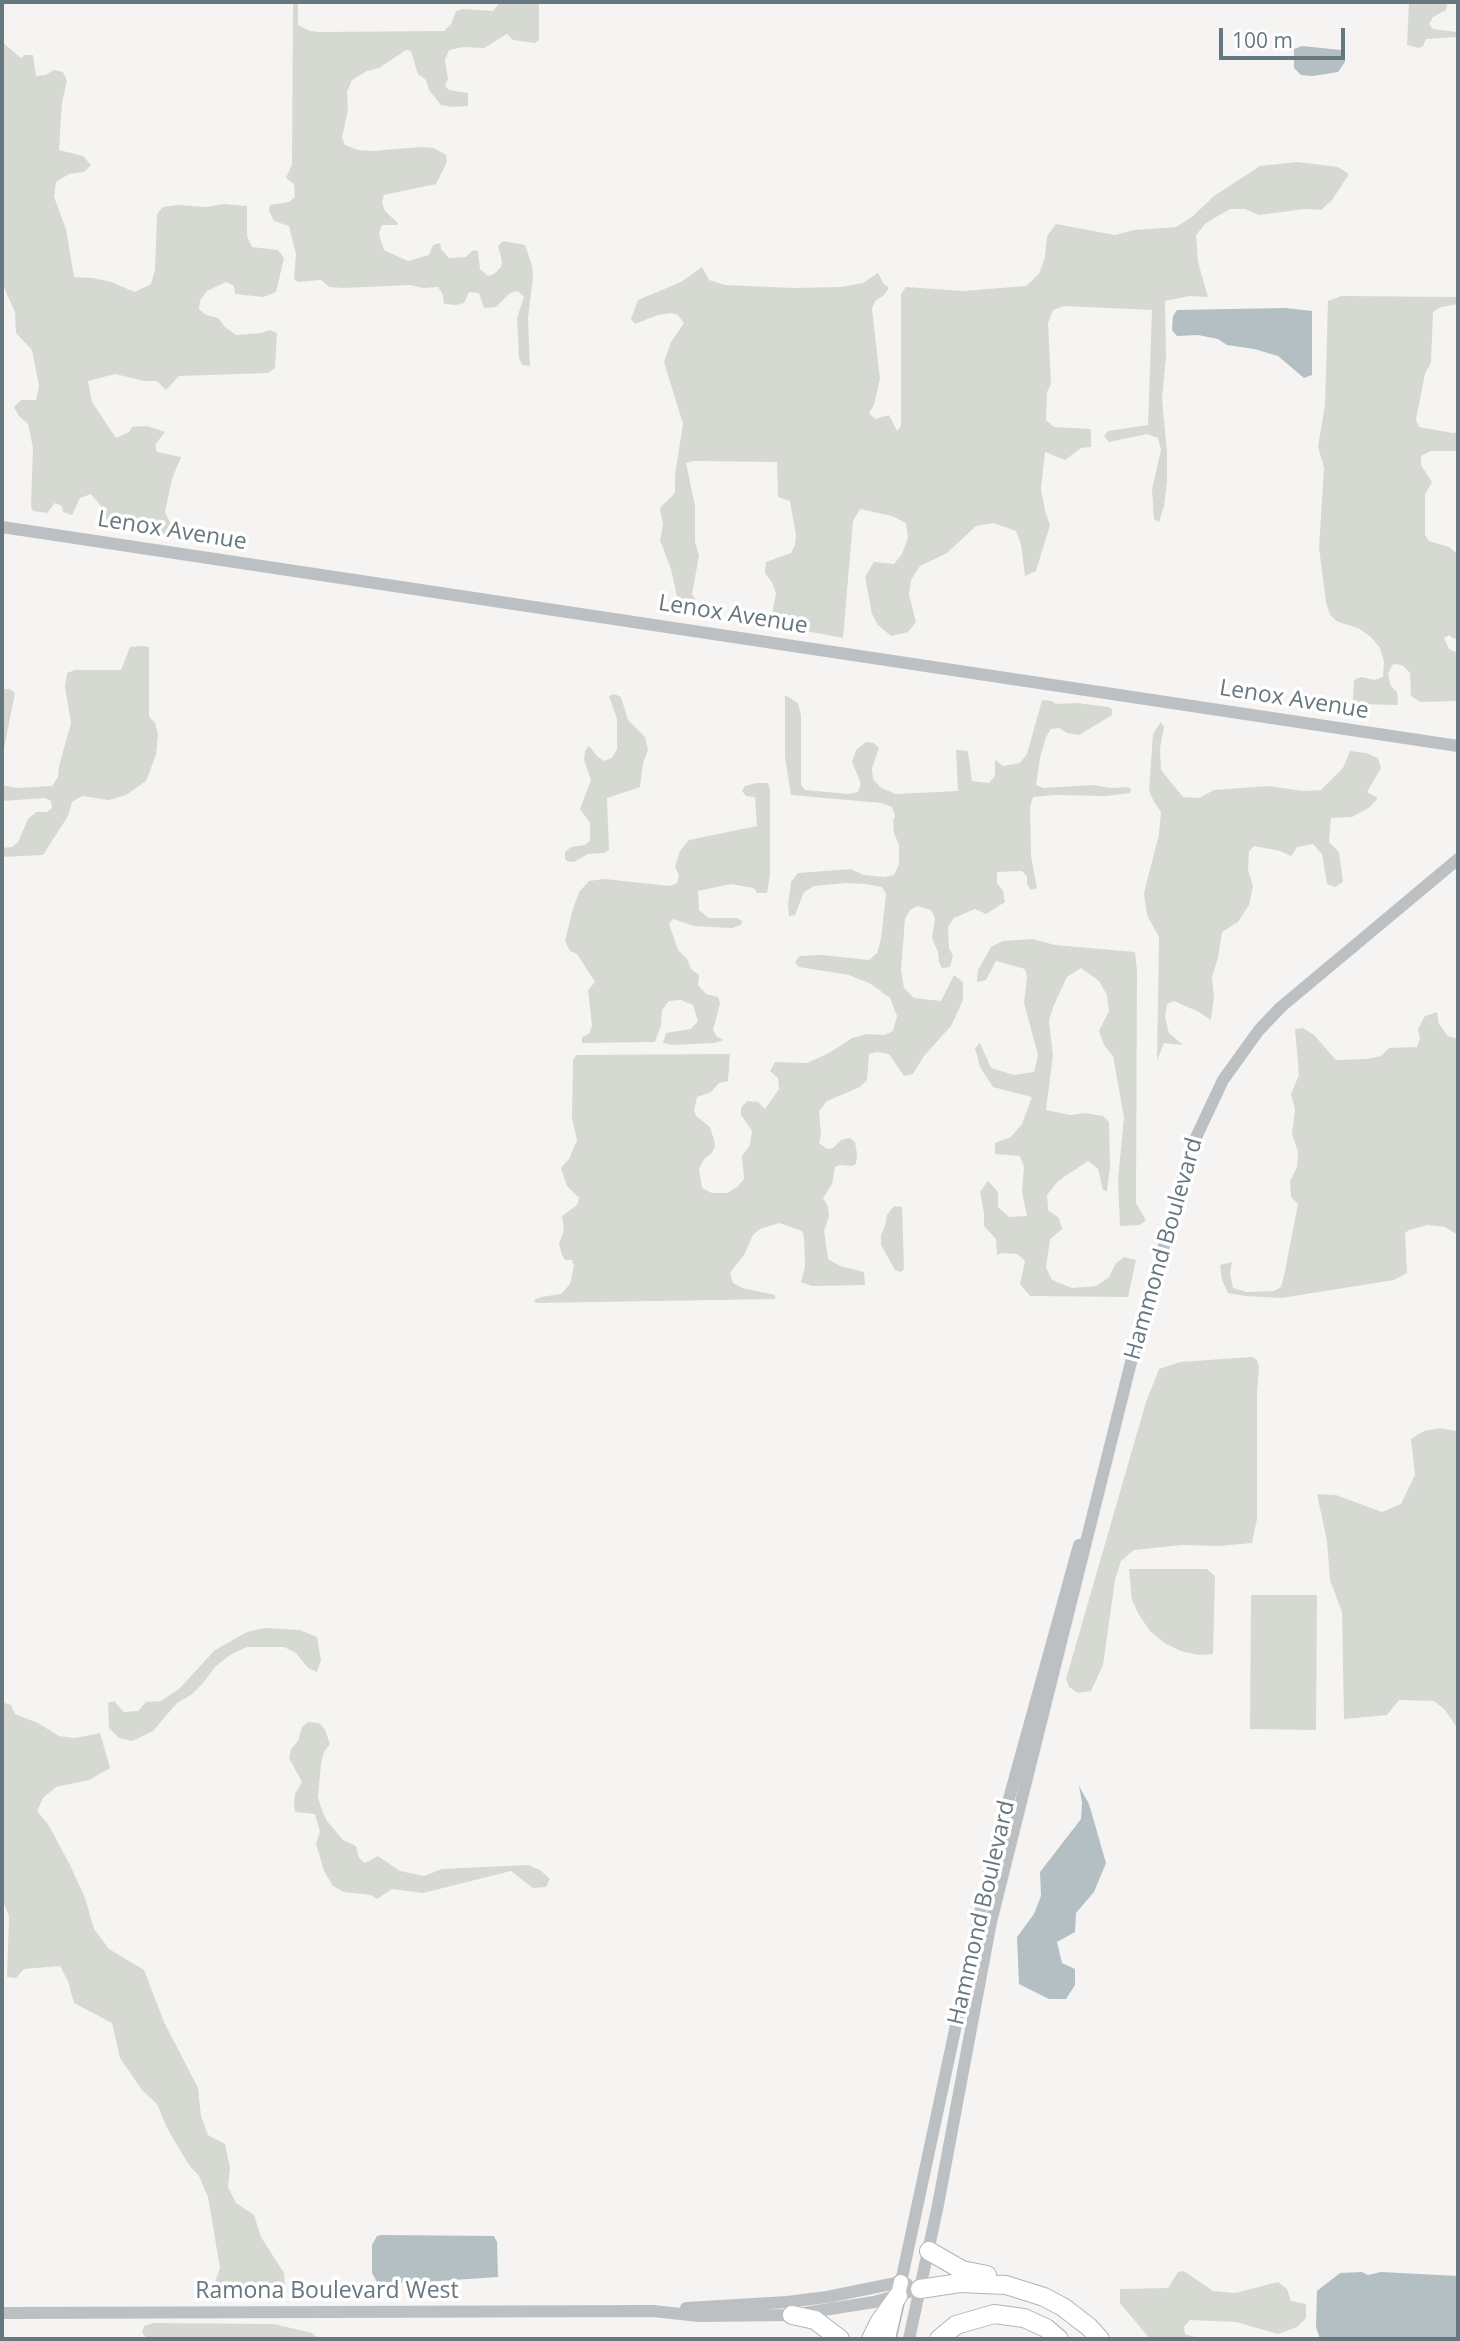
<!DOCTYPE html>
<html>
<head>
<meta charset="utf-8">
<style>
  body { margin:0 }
  #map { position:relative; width:1460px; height:2341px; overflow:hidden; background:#f5f4f2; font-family:"Open Sans",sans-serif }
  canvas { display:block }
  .frame { position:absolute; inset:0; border:4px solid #67777f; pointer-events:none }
  .scale { position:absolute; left:1219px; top:28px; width:126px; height:32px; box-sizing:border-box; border:4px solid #67777f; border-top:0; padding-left:9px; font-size:21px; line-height:24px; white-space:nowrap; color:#67777f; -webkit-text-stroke:5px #fff; paint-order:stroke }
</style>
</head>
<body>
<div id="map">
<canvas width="1460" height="2341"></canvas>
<div class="frame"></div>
<div class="scale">100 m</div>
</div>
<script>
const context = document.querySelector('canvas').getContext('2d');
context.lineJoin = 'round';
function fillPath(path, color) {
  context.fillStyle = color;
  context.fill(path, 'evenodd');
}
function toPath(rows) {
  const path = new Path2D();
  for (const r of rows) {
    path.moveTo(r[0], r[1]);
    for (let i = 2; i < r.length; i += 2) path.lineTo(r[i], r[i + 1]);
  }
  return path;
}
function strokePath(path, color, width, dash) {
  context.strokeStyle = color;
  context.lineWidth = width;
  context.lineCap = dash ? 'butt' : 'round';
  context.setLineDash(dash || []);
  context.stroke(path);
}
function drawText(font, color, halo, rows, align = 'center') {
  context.font = font + ' "Open Sans",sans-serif';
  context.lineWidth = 7;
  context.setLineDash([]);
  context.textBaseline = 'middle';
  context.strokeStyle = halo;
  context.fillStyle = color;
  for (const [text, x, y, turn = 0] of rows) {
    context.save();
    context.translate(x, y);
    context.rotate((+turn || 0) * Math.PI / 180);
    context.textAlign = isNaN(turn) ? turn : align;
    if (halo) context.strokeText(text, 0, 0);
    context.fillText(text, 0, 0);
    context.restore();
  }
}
fillPath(toPath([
  [293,2,298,2,298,25,310,31,320,32,444,31,451,24,456,11,463,9,493,11,500,2,539,2,539,40,535,43,513,40,507,34,484,48,464,47,449,50,445,60,448,79,445,86,449,90,468,93,468,106,452,107,441,105,429,90,426,80,418,74,411,51,406,50,379,68,367,71,352,80,347,92,348,109,342,138,345,145,358,150,372,151,421,147,434,148,446,155,447,162,436,184,384,195,382,202,385,211,398,223,397,225,382,225,379,234,384,250,408,261,429,255,433,245,440,243,441,249,449,258,466,257,473,250,478,251,480,269,488,276,494,274,501,267,502,261,498,246,503,241,525,245,532,265,533,277,528,318,530,366,522,365,519,358,517,318,524,297,518,291,510,293,496,307,484,308,479,293,469,292,464,303,456,305,444,304,443,295,438,287,423,288,411,285,343,288,329,287,321,280,298,282,294,279,296,254,289,226,274,221,269,211,270,205,289,202,295,197,294,184,286,178,292,164],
  [1409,2,1448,2,1446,10,1433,17,1429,24,1433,29,1456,32,1457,37,1426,39,1423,46,1419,48,1407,45],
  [2,42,21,58,25,55,33,55,36,76,45,75,54,70,63,72,67,81,62,102,59,150,83,156,91,165,84,172,69,174,56,182,54,197,66,229,74,277,93,278,111,282,135,292,151,284,155,270,157,214,163,207,178,205,206,207,224,204,247,206,247,236,252,247,278,250,284,258,276,292,263,297,235,294,234,286,226,282,207,291,200,300,199,309,206,315,218,318,225,327,236,335,261,333,270,330,277,333,275,368,268,373,179,376,166,390,157,381,145,381,115,374,88,381,92,402,116,438,129,432,132,427,147,426,165,432,155,445,157,452,181,457,172,479,165,512,174,531,168,537,109,525,100,505,91,494,80,498,72,515,63,512,62,506,55,503,47,513,33,511,31,506,33,448,28,424,19,416,14,407,21,400,36,400,39,386,32,350,16,333,15,312,2,283],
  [1298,162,1338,167,1349,174,1332,200,1321,210,1305,209,1259,215,1245,209,1230,209,1206,223,1196,235,1198,262,1208,297,1189,296,1165,301,1166,357,1162,399,1167,452,1167,482,1164,506,1159,522,1154,519,1152,489,1161,450,1158,438,1147,434,1109,442,1104,436,1108,431,1148,425,1152,310,1064,306,1053,310,1048,323,1051,384,1047,392,1046,420,1054,427,1091,429,1091,447,1081,448,1065,460,1045,452,1041,489,1045,511,1050,525,1036,571,1025,576,1021,544,1016,531,993,523,976,526,947,553,920,566,911,580,909,595,916,622,908,632,891,636,878,625,872,614,865,577,874,562,894,564,902,554,908,538,906,523,892,516,860,509,853,521,843,638,770,624,776,594,773,584,765,573,766,562,791,553,795,545,796,535,790,501,778,497,777,462,693,461,686,463,695,506,695,542,699,556,692,594,703,612,689,613,680,609,671,569,660,540,663,525,660,508,675,493,675,475,683,424,664,362,671,342,684,323,678,315,671,313,658,315,635,324,631,319,638,300,681,282,702,267,709,280,725,285,793,288,841,287,863,283,878,273,883,283,889,288,884,295,875,301,872,309,880,379,874,405,869,413,875,419,889,415,897,431,901,426,901,294,906,287,963,291,1026,286,1039,274,1045,257,1047,236,1056,224,1115,235,1134,230,1176,227,1193,216,1214,196,1260,166],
  [1341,296,1458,297,1458,304,1441,307,1433,312,1431,362,1425,374,1416,419,1419,427,1453,433,1458,432,1458,451,1431,451,1421,456,1421,465,1432,482,1425,494,1425,535,1429,541,1449,547,1458,554,1458,638,1454,639,1449,635,1444,638,1449,649,1458,653,1458,701,1420,702,1411,696,1410,673,1402,665,1393,664,1388,674,1391,686,1397,692,1398,705,1360,704,1353,700,1354,680,1361,677,1375,680,1383,677,1384,662,1380,648,1371,637,1358,628,1338,622,1330,615,1326,602,1319,548,1324,468,1318,447,1325,405,1328,301],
  [141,646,149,647,149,716,155,723,158,734,156,755,146,781,126,795,109,800,82,796,72,802,68,816,43,855,2,857,2,848,12,847,18,842,28,819,36,812,47,812,52,808,51,801,45,798,2,801,2,689,10,689,15,693,4,748,2,785,16,788,52,786,58,777,59,766,71,723,65,687,67,673,75,670,121,670,130,647],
  [614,694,621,697,628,720,645,737,648,750,643,763,640,787,607,798,609,850,604,853,588,854,574,862,567,861,565,859,565,852,571,847,585,845,590,841,590,823,580,809,591,780,584,760,585,751,589,746,597,756,604,761,612,758,617,749,617,719,609,696],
  [785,695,798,703,801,715,801,785,805,790,849,794,858,792,861,784,852,762,856,750,866,742,874,743,879,748,872,768,873,779,880,787,895,794,958,791,956,750,968,751,972,781,989,783,995,776,995,760,1003,766,1020,763,1027,754,1042,700,1052,701,1056,704,1077,703,1108,707,1112,709,1112,715,1079,735,1067,733,1059,728,1051,729,1046,737,1040,758,1036,785,1043,788,1093,785,1111,788,1128,787,1131,789,1130,793,1106,796,1054,795,1033,797,1030,807,1031,856,1037,888,1031,890,1027,884,1027,876,1022,871,997,872,997,883,1003,891,1005,902,986,914,975,909,954,918,948,927,949,948,953,956,950,967,942,968,939,962,938,952,932,938,935,918,931,910,918,906,910,910,905,919,901,970,904,988,914,998,941,1001,954,975,963,982,963,1000,951,1026,924,1056,913,1074,904,1076,889,1054,877,1052,869,1054,867,1080,860,1087,827,1101,819,1111,821,1135,819,1143,827,1149,833,1148,841,1140,850,1138,855,1142,857,1154,856,1164,852,1166,840,1165,835,1167,832,1184,823,1198,828,1207,829,1216,824,1231,828,1259,840,1266,864,1272,865,1285,812,1286,801,1282,805,1266,804,1237,802,1231,779,1223,760,1229,753,1235,744,1255,730,1273,733,1283,742,1288,775,1295,775,1299,536,1303,534,1300,541,1297,561,1294,570,1284,574,1266,572,1260,565,1260,562,1255,559,1244,564,1230,562,1216,577,1205,579,1198,567,1186,561,1168,569,1159,577,1140,572,1118,573,1060,576,1055,730,1054,728,1081,719,1083,711,1092,697,1097,694,1110,696,1116,710,1127,714,1140,715,1147,711,1154,704,1159,699,1169,702,1188,712,1193,727,1193,737,1187,744,1179,742,1156,750,1145,752,1131,741,1115,741,1108,747,1101,758,1102,765,1109,779,1089,778,1078,770,1071,775,1062,807,1063,829,1053,852,1038,867,1034,885,1035,893,1031,897,1016,890,998,871,984,849,975,799,967,795,962,800,956,822,955,869,960,877,953,881,939,886,894,882,887,866,884,846,883,814,886,804,892,795,915,789,916,788,905,791,882,798,873,851,869,864,875,884,877,894,875,899,864,899,845,894,833,893,821,895,816,892,807,882,803,791,795,785,757],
  [1161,722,1164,727,1160,748,1161,770,1183,797,1199,798,1214,790,1268,786,1303,791,1321,790,1343,768,1350,751,1366,753,1378,758,1381,768,1367,792,1378,798,1370,807,1352,817,1331,818,1329,842,1339,852,1343,882,1335,887,1327,884,1322,854,1313,844,1297,847,1291,856,1280,851,1254,846,1249,851,1248,870,1253,886,1249,905,1238,922,1222,932,1218,958,1212,977,1214,997,1211,1020,1199,1012,1174,1001,1167,1004,1165,1018,1169,1033,1183,1045,1164,1043,1157,1061,1159,937,1147,915,1144,893,1159,834,1161,812,1153,800,1149,790,1153,734],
  [756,783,768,783,770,789,770,874,767,893,757,893,754,888,731,884,698,891,699,910,709,918,737,918,742,921,741,925,732,928,694,926,673,919,669,924,678,950,687,959,691,969,699,975,698,985,706,994,718,997,720,1003,713,1030,717,1037,724,1040,714,1043,672,1045,663,1043,666,1033,691,1029,698,1021,693,1005,681,1000,669,1001,662,1010,661,1025,655,1042,582,1043,582,1037,589,1034,592,1026,588,990,595,982,577,954,570,951,565,941,572,912,579,892,589,881,604,879,670,886,677,883,679,875,675,867,680,851,689,840,757,826,755,797,746,796,742,791,745,786],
  [1032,939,1055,945,1135,952,1137,971,1136,1203,1146,1220,1140,1225,1120,1226,1118,1180,1124,1117,1113,1056,1104,1045,1099,1031,1109,1011,1107,995,1099,981,1081,968,1067,977,1053,1007,1049,1021,1053,1055,1046,1110,1070,1115,1085,1113,1103,1116,1109,1122,1110,1167,1107,1191,1103,1190,1098,1169,1088,1161,1058,1181,1047,1195,1048,1210,1059,1218,1062,1229,1050,1239,1046,1267,1052,1280,1072,1288,1096,1286,1109,1277,1116,1263,1124,1257,1136,1260,1128,1297,1030,1296,1020,1284,1025,1261,1017,1254,1001,1253,997,1255,996,1239,984,1226,984,1213,980,1192,988,1181,998,1192,998,1207,1009,1217,1027,1216,1022,1192,1024,1167,1020,1156,995,1154,995,1143,1011,1137,1022,1124,1032,1097,993,1087,980,1067,975,1048,980,1043,991,1068,1014,1075,1034,1072,1038,1055,1024,1003,1027,977,1025,969,996,961,986,980,977,982,978,970,991,947,1003,941],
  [1437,1012,1439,1024,1448,1036,1458,1039,1458,1235,1445,1227,1428,1225,1409,1230,1405,1233,1407,1273,1394,1280,1281,1298,1246,1296,1228,1293,1222,1280,1220,1265,1232,1262,1230,1273,1233,1288,1247,1292,1274,1291,1281,1287,1285,1271,1298,1204,1291,1197,1290,1181,1297,1167,1298,1152,1292,1134,1295,1110,1291,1094,1299,1075,1295,1029,1303,1028,1314,1035,1336,1060,1367,1059,1381,1056,1389,1048,1417,1047,1420,1039,1418,1029,1425,1016],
  [894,1206,902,1207,904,1269,901,1272,895,1270,881,1245,881,1235,885,1226,887,1215],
  [1252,1357,1257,1360,1259,1367,1257,1392,1257,1519,1252,1543,1219,1546,1182,1545,1134,1550,1121,1561,1115,1580,1103,1665,1091,1691,1078,1693,1069,1687,1066,1679,1146,1402,1159,1369,1180,1362],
  [1440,1428,1456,1431,1458,1436,1458,1729,1445,1710,1434,1701,1399,1700,1387,1715,1344,1719,1342,1612,1330,1580,1327,1541,1317,1494,1336,1495,1382,1512,1401,1504,1415,1475,1411,1439,1424,1431],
  [1129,1569,1207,1569,1215,1576,1213,1654,1199,1655,1181,1651,1166,1644,1150,1631,1139,1615,1132,1600],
  [1251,1595,1317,1595,1316,1730,1250,1729],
  [265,1628,300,1630,317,1637,321,1660,317,1672,308,1668,296,1653,284,1647,247,1647,230,1655,215,1667,203,1683,191,1695,177,1703,153,1731,132,1741,119,1738,109,1728,108,1703,114,1701,124,1712,138,1711,146,1702,161,1701,179,1689,215,1650,247,1632],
  [2,1702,11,1705,15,1714,38,1723,59,1736,75,1738,100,1733,110,1768,89,1780,56,1787,43,1798,37,1811,48,1824,70,1865,85,1898,94,1929,109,1949,144,1970,164,2022,198,2088,201,2116,208,2135,225,2144,230,2168,228,2187,236,2203,254,2215,261,2237,284,2273,285,2289,223,2294,214,2285,220,2268,208,2197,199,2176,189,2165,167,2128,157,2104,142,2090,120,2058,112,2023,74,2003,68,1981,60,1966,24,1969,16,1978,7,1977,9,1916,2,1899],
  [308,1722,319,1723,325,1730,330,1744,324,1752,321,1763,318,1797,323,1813,327,1821,343,1840,356,1846,359,1858,365,1863,378,1856,400,1871,424,1876,442,1869,528,1865,540,1870,550,1879,546,1887,533,1888,511,1871,423,1893,392,1889,377,1899,371,1895,344,1892,333,1886,324,1871,316,1844,320,1832,315,1814,295,1812,294,1805,295,1794,302,1782,289,1758,291,1749,298,1741,302,1727],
  [1184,2271,1213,2291,1235,2293,1278,2282,1287,2289,1291,2301,1306,2304,1306,2318,1297,2327,1278,2334,1236,2322,1190,2320,1184,2327,1185,2334,1201,2339,1150,2339,1120,2303,1120,2289,1168,2288,1178,2272],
  [153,2323,274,2324,312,2333,318,2339,148,2339,142,2333,144,2326]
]), '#d5d9d1');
fillPath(toPath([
  [1302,46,1341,50,1344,52,1345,62,1338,72,1313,76,1301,75,1294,68,1294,49],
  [1285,308,1312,311,1312,375,1304,378,1278,356,1254,349,1227,345,1218,339,1198,335,1177,336,1172,330,1173,316,1177,310],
  [1079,1786,1089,1804,1106,1863,1094,1892,1076,1913,1075,1932,1057,1942,1062,1963,1075,1969,1075,1985,1066,1999,1049,1999,1019,1984,1017,1937,1034,1914,1041,1896,1040,1872,1081,1819,1082,1802],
  [382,2235,494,2236,497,2242,498,2277,409,2283,377,2282,372,2273,372,2245,377,2236],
  [1362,2272,1368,2275,1381,2272,1458,2276,1458,2339,1320,2339,1316,2327,1317,2291,1340,2273]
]), '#b3bfc2');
const secondary = toPath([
  [888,2339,901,2282]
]);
const motorway = toPath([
  [929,2251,962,2270,987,2275],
  [920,2289,960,2283,1006,2285,1044,2297,1063,2307,1089,2327,1100,2339],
  [792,2315,815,2320,840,2339],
  [871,2339,880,2321,898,2296],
  [939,2339,956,2325,994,2314,1024,2318,1046,2328,1059,2339]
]);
strokePath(secondary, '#afb4b7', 17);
strokePath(motorway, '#b0b4b6', 20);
strokePath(toPath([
  [2,527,1458,746],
  [901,2282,989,1871,1079,1545],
  [686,2308,787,2302,827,2297,901,2282,907,2284],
  [2,2313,653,2311,699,2316,792,2315,874,2302,920,2289],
  [909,2339,938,2205,991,1922,1130,1366,1192,1146,1223,1080,1259,1030,1281,1007,1458,859]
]), '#bcc0c3', 12);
strokePath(secondary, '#fff', 14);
strokePath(motorway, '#fff', 18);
drawText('23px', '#67777f', '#fff', [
  ["Lenox Avenue",172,531,9],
  ["Lenox Avenue",733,615,9],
  ["Lenox Avenue",1294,700,9],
  ["Hammond Boulevard",1164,1249,-74],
  ["Hammond Boulevard",982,1913,-77],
  ["Ramona Boulevard West",327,2291]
]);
</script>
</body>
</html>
